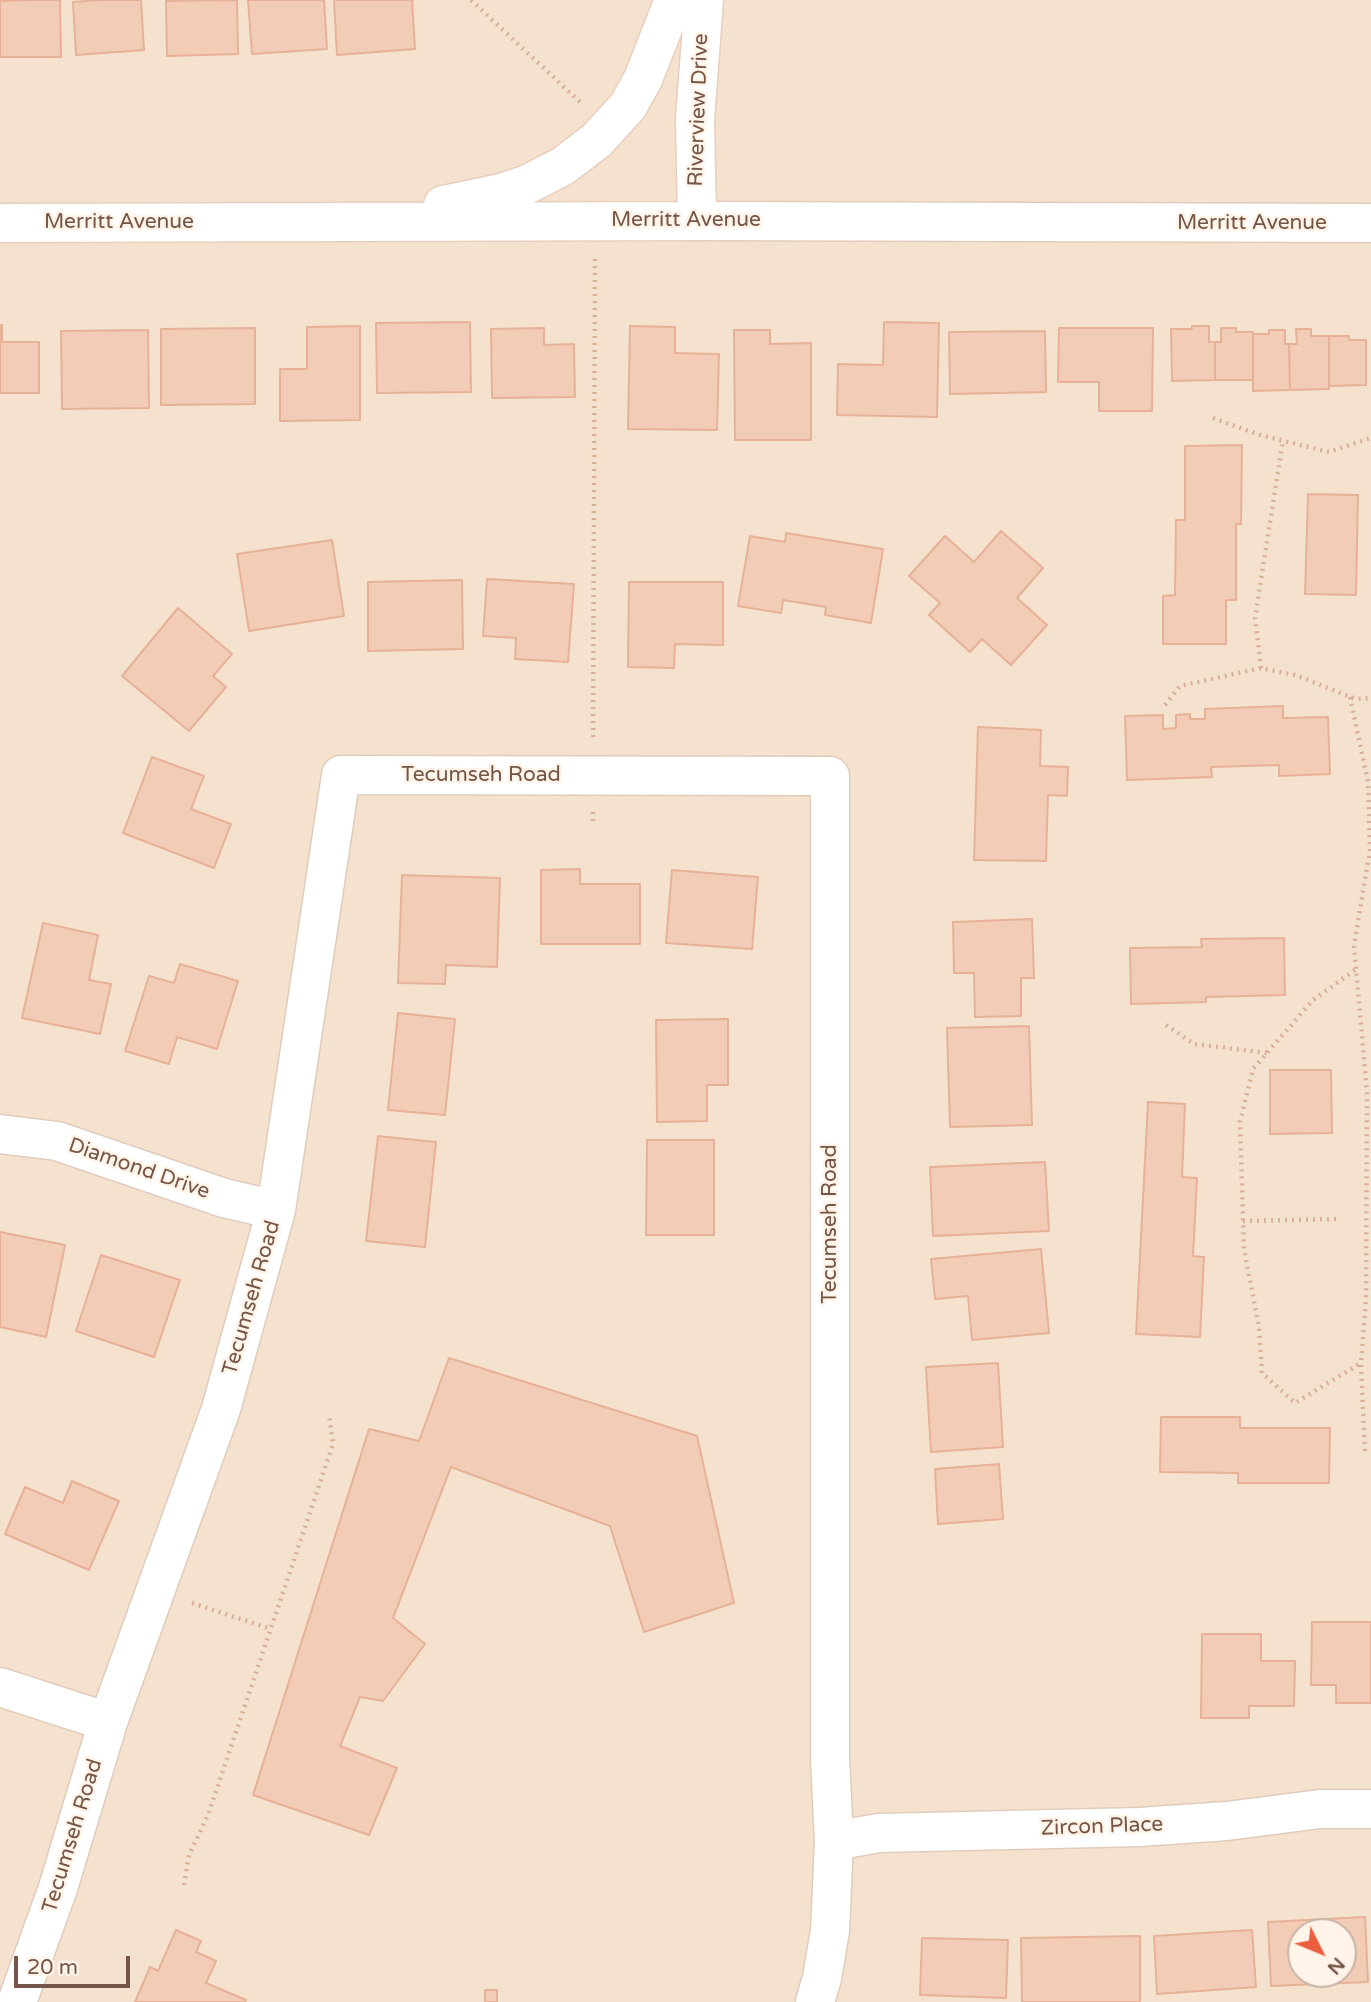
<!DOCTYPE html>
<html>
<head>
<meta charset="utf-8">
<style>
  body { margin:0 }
  #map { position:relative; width:1371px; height:2002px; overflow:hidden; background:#fdf0e0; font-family:"Varela Round",sans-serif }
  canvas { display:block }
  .north { position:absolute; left:1287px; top:1918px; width:70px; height:70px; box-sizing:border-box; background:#fff4e7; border:2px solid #c7b4a7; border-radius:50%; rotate:133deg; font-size:19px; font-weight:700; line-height:28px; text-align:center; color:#745547 }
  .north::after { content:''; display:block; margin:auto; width:24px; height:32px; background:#ec5e40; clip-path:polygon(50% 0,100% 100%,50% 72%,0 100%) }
  .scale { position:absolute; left:14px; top:1956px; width:116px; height:32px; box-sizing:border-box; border:4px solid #745547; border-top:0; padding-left:9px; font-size:21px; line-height:24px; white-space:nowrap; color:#745547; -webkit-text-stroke:5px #fff4e7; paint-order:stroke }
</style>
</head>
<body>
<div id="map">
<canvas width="1371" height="2002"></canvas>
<div class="north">N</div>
<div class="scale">20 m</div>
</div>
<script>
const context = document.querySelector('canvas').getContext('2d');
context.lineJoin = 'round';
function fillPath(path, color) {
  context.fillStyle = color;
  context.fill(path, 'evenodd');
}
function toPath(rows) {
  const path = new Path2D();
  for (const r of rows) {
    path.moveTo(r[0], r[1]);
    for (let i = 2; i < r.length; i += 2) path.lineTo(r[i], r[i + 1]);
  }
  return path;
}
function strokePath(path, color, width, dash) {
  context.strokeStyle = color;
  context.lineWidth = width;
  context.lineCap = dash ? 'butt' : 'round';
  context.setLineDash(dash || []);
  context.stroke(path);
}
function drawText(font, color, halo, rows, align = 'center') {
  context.font = font + ' "Varela Round",sans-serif';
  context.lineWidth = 5;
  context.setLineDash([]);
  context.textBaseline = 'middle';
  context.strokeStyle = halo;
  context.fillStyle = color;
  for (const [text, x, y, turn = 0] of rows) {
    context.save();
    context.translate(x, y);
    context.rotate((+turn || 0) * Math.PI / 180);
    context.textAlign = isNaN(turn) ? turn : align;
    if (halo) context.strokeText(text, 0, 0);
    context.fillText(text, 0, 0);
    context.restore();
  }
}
fillPath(toPath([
  [0,0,1371,0,1371,2002,0,2002],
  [1301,1932,1343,1932,1343,1974,1301,1974]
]), '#f5e2ce');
const building = toPath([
  [32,0,60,0,61,57,0,57,0,1,32,0],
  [100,0,141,0,144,50,76,55,73,2,100,0],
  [237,0,238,54,167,56,166,1,237,0],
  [248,0,324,0,327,49,252,54,248,0],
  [334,0,412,0,415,49,337,55,334,0],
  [470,322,471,392,377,393,376,323,470,322],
  [884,322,939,323,937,417,837,415,838,364,883,365,884,322],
  [0,325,2,325,2,342,39,342,39,393,0,393,0,325],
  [360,326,360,420,280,421,280,369,307,369,307,327,360,326],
  [630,326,675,327,675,353,719,354,717,430,628,429,630,326],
  [1192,326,1209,326,1209,342,1215,342,1215,380,1172,381,1171,329,1192,329,1192,326],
  [255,328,255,404,161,405,161,329,255,328],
  [544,328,544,345,574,344,575,397,492,398,491,329,544,328],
  [1059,328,1153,328,1152,411,1099,411,1099,382,1058,382,1059,328],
  [1221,328,1236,328,1236,332,1253,332,1253,380,1215,380,1215,342,1221,342,1221,328],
  [1296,329,1311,329,1311,336,1329,336,1329,389,1290,390,1289,344,1297,344,1296,329],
  [148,330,149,408,62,409,61,331,148,330],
  [734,330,770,330,770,344,811,343,811,440,735,440,734,330],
  [1269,330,1285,330,1285,344,1289,344,1290,390,1253,391,1253,334,1269,334,1269,330],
  [1045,331,1046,392,950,394,949,332,1045,331],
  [1329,336,1349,336,1349,340,1366,340,1366,385,1329,386,1329,336],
  [1242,445,1241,524,1236,524,1236,600,1226,600,1226,644,1163,644,1163,596,1175,595,1176,520,1185,520,1185,446,1242,445],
  [1308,494,1358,495,1356,595,1305,594,1308,494],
  [1001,531,1043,568,1017,598,1047,625,1011,665,982,639,970,652,929,615,940,603,909,576,945,536,974,562,1001,531],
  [786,533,883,549,871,623,825,615,826,607,783,600,781,613,738,606,750,536,785,542,786,533],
  [332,540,344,616,249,631,237,554,332,540],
  [487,579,574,584,568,662,515,659,516,638,483,636,487,579],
  [462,580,463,649,368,651,368,582,462,580],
  [629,582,723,582,723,645,675,644,674,668,628,667,629,582],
  [178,608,232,654,213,676,226,687,189,731,122,676,178,608],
  [1283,706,1283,718,1328,717,1330,774,1279,776,1279,765,1211,767,1212,777,1127,780,1125,716,1163,715,1163,729,1176,728,1176,715,1190,714,1190,719,1205,719,1205,709,1283,706],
  [978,727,1041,730,1040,766,1068,767,1067,796,1048,795,1046,861,974,860,978,727],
  [152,757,204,776,191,809,231,824,214,868,123,833,152,757],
  [580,869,580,884,640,884,640,944,541,944,541,870,580,869],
  [672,870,758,877,752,949,666,943,672,870],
  [402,875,500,878,497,967,446,965,445,984,398,983,402,875],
  [1032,919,1034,978,1021,978,1021,1016,975,1017,974,973,954,973,953,922,1032,919],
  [43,923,98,935,89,980,111,984,100,1034,22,1018,43,923],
  [1284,938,1285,995,1206,997,1206,1002,1131,1004,1130,948,1202,947,1201,939,1284,938],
  [180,964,238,981,217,1049,177,1037,169,1064,125,1051,149,976,174,983,180,964],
  [398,1013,455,1019,445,1115,388,1110,398,1013],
  [728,1019,728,1085,707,1085,707,1121,657,1122,656,1020,728,1019],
  [1029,1026,1032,1125,950,1127,947,1028,1029,1026],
  [1270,1070,1331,1070,1332,1133,1270,1134,1270,1070],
  [1148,1102,1185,1104,1182,1177,1197,1178,1193,1256,1204,1257,1200,1337,1136,1334,1148,1102],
  [378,1136,436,1142,425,1247,366,1241,378,1136],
  [647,1140,714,1140,714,1235,646,1235,647,1140],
  [1045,1162,1049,1231,933,1236,930,1167,1045,1162],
  [0,1232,65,1245,46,1337,0,1327,0,1232],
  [1041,1249,1049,1333,972,1340,968,1296,935,1299,931,1259,1041,1249],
  [101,1255,180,1280,154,1357,76,1331,101,1255],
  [449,1358,697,1436,734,1603,644,1632,610,1526,451,1467,393,1618,425,1644,383,1701,360,1697,340,1746,397,1768,369,1835,253,1795,369,1429,419,1441,449,1358],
  [998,1363,1003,1447,931,1452,926,1367,998,1363],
  [1161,1417,1240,1417,1240,1428,1330,1428,1329,1483,1238,1483,1238,1473,1160,1472,1161,1417],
  [999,1464,1003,1519,938,1524,935,1469,999,1464],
  [72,1481,119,1501,89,1570,5,1534,25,1487,63,1503,72,1481],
  [1312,1622,1371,1622,1371,1703,1336,1703,1336,1685,1311,1685,1312,1622],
  [1202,1634,1261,1634,1261,1661,1295,1661,1294,1706,1249,1706,1249,1718,1201,1718,1202,1634],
  [1365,1917,1368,1982,1271,1986,1268,1922,1365,1917],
  [1301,1932,1343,1932,1343,1974,1301,1974,1301,1932],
  [176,1930,201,1941,196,1952,216,1961,206,1983,246,2000,245,2002,135,2002,150,1967,158,1971,176,1930],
  [1252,1930,1256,1987,1157,1994,1154,1936,1252,1930],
  [1140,1936,1140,2002,1022,2002,1021,1938,1140,1936],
  [922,1938,1008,1940,1006,1998,920,1995,922,1938],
  [485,1990,497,1990,497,2002,485,2002,485,1990]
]);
fillPath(building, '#f3ccb7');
strokePath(building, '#e6b197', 2);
const street = toPath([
  [697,221,1371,223],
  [0,1134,57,1141,224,1198,276,1210],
  [0,1687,108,1722],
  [834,1841,879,1833,1140,1827,1227,1821,1320,1809,1371,1809],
  [17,2002,58,1888,108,1722,221,1409,276,1210,341,775,830,776,830,1758,834,1841,830,1931,822,1978,815,2002]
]);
const secondary = toPath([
  [443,205,501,193,528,184,563,166,597,140,628,106,643,79,674,0],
  [0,223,697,221,695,119,704,0]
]);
strokePath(street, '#e1ccbc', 41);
strokePath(secondary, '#e8cebc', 41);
strokePath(toPath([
  [471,0,581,103],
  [1213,418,1260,435,1329,452,1371,438],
  [1261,668,1255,618,1283,440],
  [1350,697,1368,782,1370,850,1354,946,1367,1092,1366,1300,1361,1363,1365,1454],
  [1165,705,1180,686,1261,668,1295,675,1356,699,1371,698],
  [593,737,595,259],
  [593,812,593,825],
  [1355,970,1313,1000,1253,1069,1240,1122,1244,1249,1259,1327,1262,1373,1295,1403,1361,1363],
  [1166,1025,1194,1044,1267,1053],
  [1243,1221,1337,1219],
  [192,1603,271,1629],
  [184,1885,189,1855,208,1815,333,1444,329,1414]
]), '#d8af9a', 4.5, [2, 5]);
strokePath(street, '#fff', 38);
strokePath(secondary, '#fff', 38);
drawText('21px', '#745547', '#fff4e7', [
  ["Riverview Drive",699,110,-88],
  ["Merritt Avenue",686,220],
  ["Merritt Avenue",119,222],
  ["Merritt Avenue",1252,223],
  ["Tecumseh Road",481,775],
  ["Diamond Drive",139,1169,19],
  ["Tecumseh Road",830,1224,-90],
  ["Tecumseh Road",252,1298,-74],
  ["Zircon Place",1102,1827,-2],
  ["Tecumseh Road",73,1836,-73]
]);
</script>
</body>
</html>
